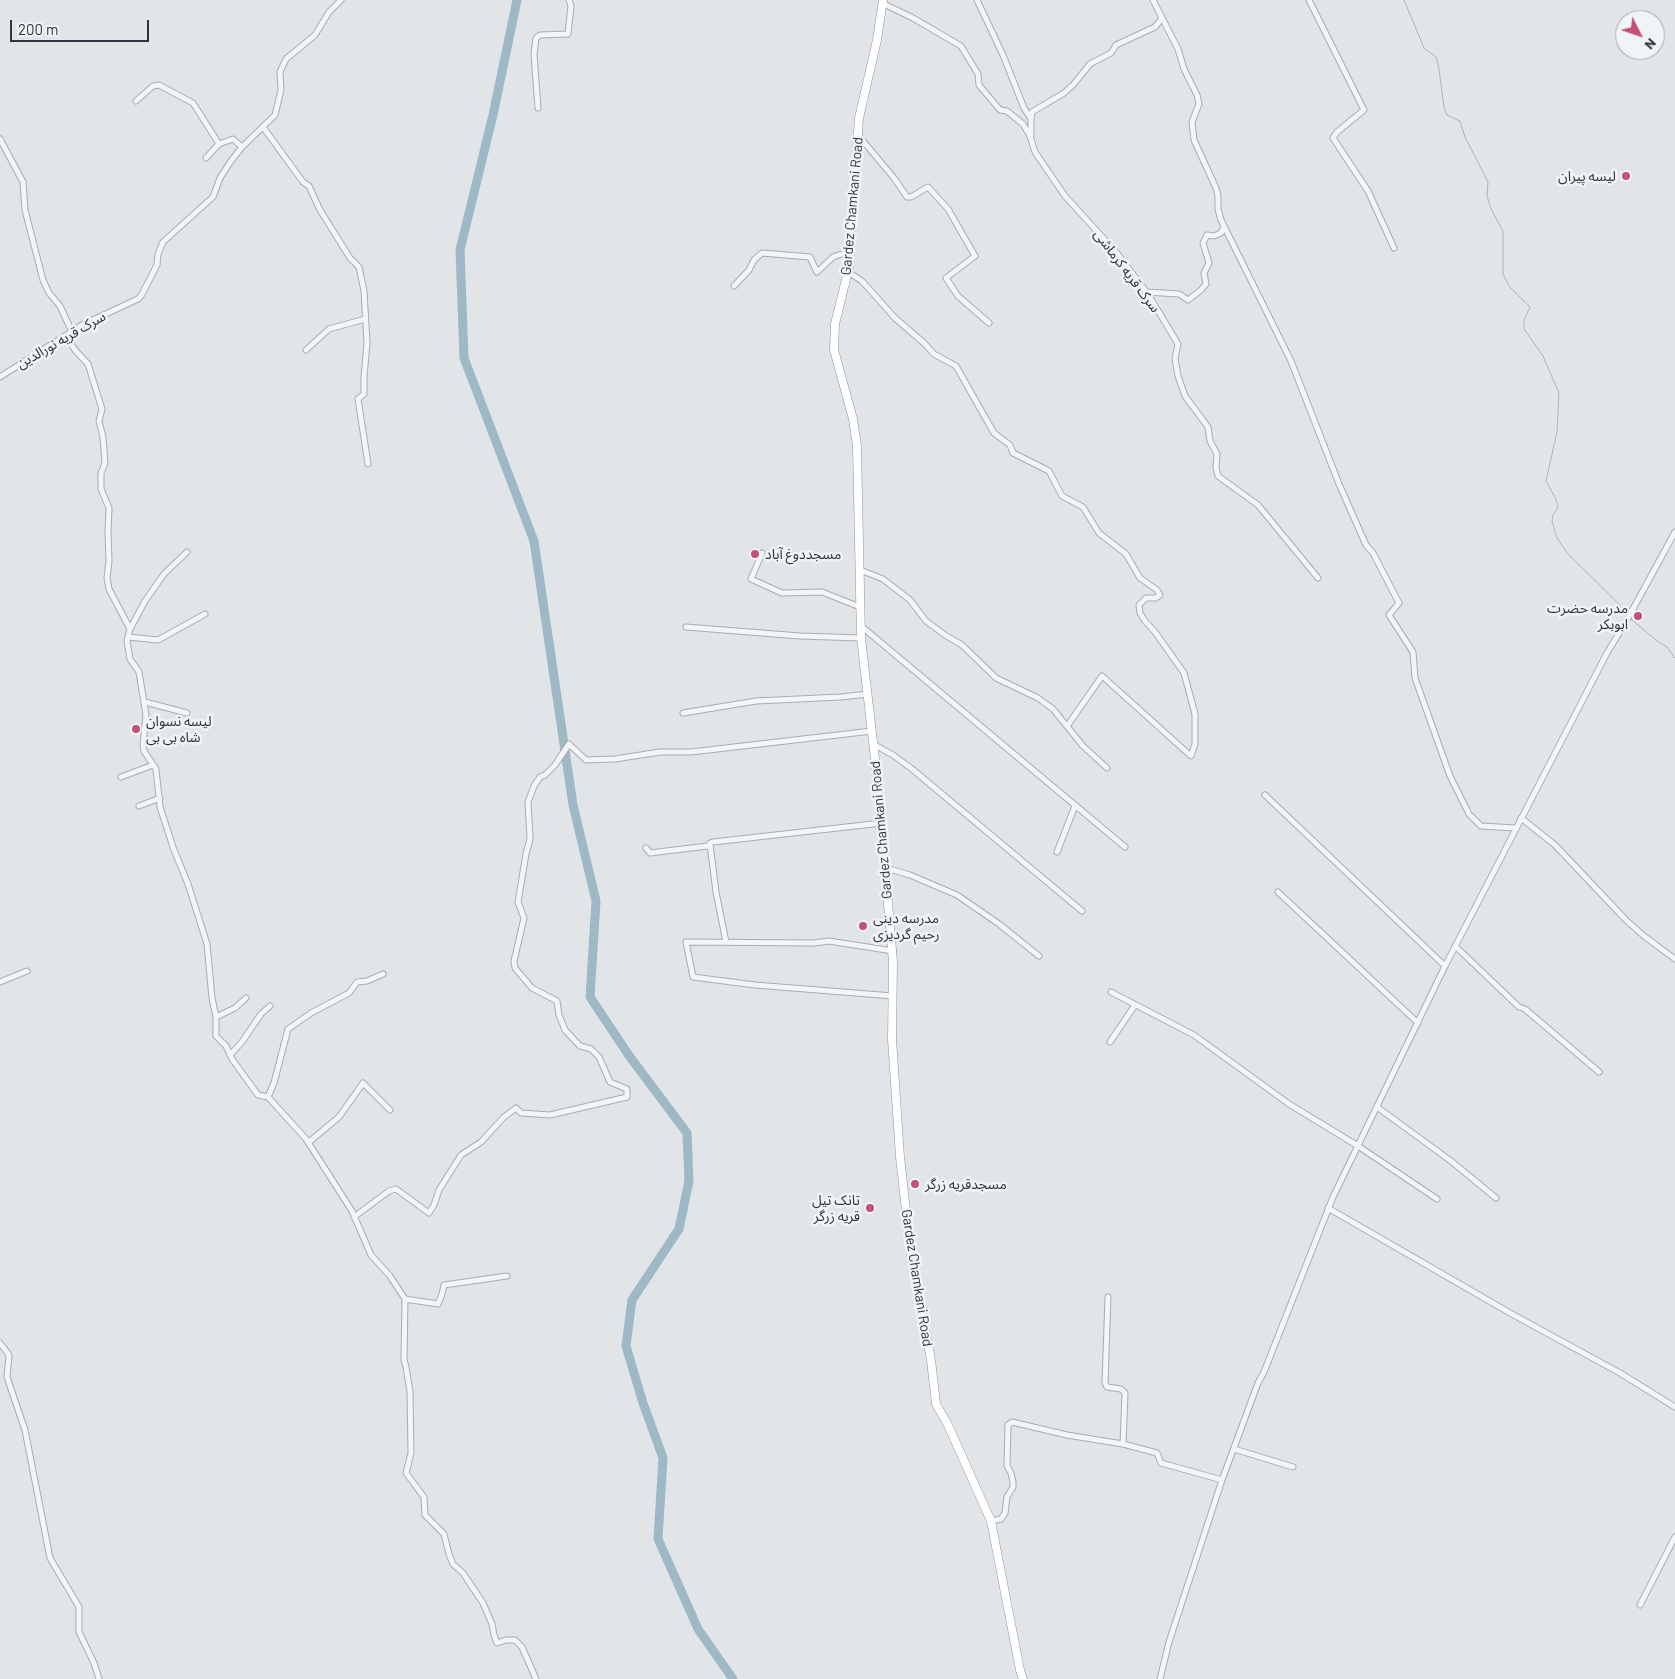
<!DOCTYPE html>
<html>
<head>
<meta charset="utf-8">
<style>
  body { margin:0 }
  #map { position:relative; width:1675px; height:1679px; overflow:hidden; background:#e1e5e8; font-family:Barlow,sans-serif }
  canvas { display:block }
  .north { position:absolute; left:1615px; top:10px; width:50px; height:50px; box-sizing:border-box; background:#f0f4f6; border:1px solid #a1a8ad; border-radius:50%; rotate:131deg; font-size:14px; font-weight:700; line-height:20px; text-align:center; color:#2b353f }
  .north::after { content:''; display:block; margin:auto; width:18px; height:22px; background:#c35075; clip-path:polygon(50% 0,100% 100%,50% 72%,0 100%) }
  .scale { position:absolute; left:10px; top:20px; width:139px; height:22px; box-sizing:border-box; border:2px solid #2b353f; border-top:0; padding-left:6px; font-size:15px; line-height:18px; white-space:nowrap; color:#2b353f; -webkit-text-stroke:4px #f0f4f6; paint-order:stroke }
</style>
</head>
<body>
<div id="map">
<canvas width="1675" height="1679"></canvas>
<div class="north">N</div>
<div class="scale">200 m</div>
</div>
<script>
const context = document.querySelector('canvas').getContext('2d');
context.lineJoin = 'round';
function toPath(rows) {
  const path = new Path2D();
  for (const r of rows) {
    path.moveTo(r[0], r[1]);
    for (let i = 2; i < r.length; i += 2) path.lineTo(r[i], r[i + 1]);
  }
  return path;
}
function strokePath(path, color, width, dash) {
  context.strokeStyle = color;
  context.lineWidth = width;
  context.lineCap = dash ? 'butt' : 'round';
  context.setLineDash(dash || []);
  context.stroke(path);
}
function drawText(font, color, halo, rows, align = 'center') {
  context.font = font + ' Barlow,"Noto Sans Arabic",sans-serif';
  context.lineWidth = 5;
  context.setLineDash([]);
  context.textBaseline = 'middle';
  context.strokeStyle = halo;
  context.fillStyle = color;
  for (const [text, x, y, turn = 0] of rows) {
    context.save();
    context.translate(x, y);
    context.rotate((+turn || 0) * Math.PI / 180);
    context.textAlign = isNaN(turn) ? turn : align;
    if (halo) context.strokeText(text, 0, 0);
    context.fillText(text, 0, 0);
    context.restore();
  }
}
strokePath(toPath([
  [1404,0,1424,48,1436,57,1439,69,1444,108,1447,115,1460,121,1465,137,1488,182,1487,196,1491,209,1503,231,1503,274,1509,286,1530,307,1524,320,1524,329,1543,356,1559,393,1557,432,1546,481,1556,499,1558,507,1553,515,1552,521,1556,536,1567,553,1618,603,1627,616],
  [1631,619,1657,641,1667,647,1675,658]
]), '#9fb8c6', 1);
strokePath(toPath([
  [517,0,493,115,460,250,464,358,534,541,573,805,596,901,590,997,630,1057,687,1133,689,1181,679,1229,632,1300,626,1346,643,1403,663,1458,658,1539,698,1629,733,1679]
]), '#9fb8c6', 9);
const minor = toPath([
  [977,0,1003,55,1024,108,1031,119,1031,136],
  [1153,0,1178,49,1184,69,1197,95,1199,104,1192,122,1194,140,1216,188,1218,196,1218,209,1221,220,1291,361,1339,484,1366,545,1373,553,1399,603,1389,615,1413,652,1415,678,1450,776,1469,814,1481,826,1516,828],
  [1309,0,1364,110,1337,132,1333,138,1368,191,1394,248],
  [882,3,913,18,961,46,978,74,979,85,1000,110,1007,111,1023,124,1030,136,1035,152,1065,196,1116,252,1148,294,1178,344,1175,359,1178,376,1185,396,1208,427,1210,441,1217,454,1216,468,1218,476,1258,505,1318,578],
  [136,101,153,86,159,85,193,103,219,144],
  [538,108,534,54,536,38,540,35,568,34,571,6,569,0],
  [1031,119,1032,112,1064,93,1073,85,1090,64,1111,53,1116,45,1155,27,1162,18],
  [263,127,303,182,309,186,320,210,350,258,359,267,364,291,367,343,364,377,364,394,358,399,368,464],
  [858,135,894,178,907,197,911,197,928,187,948,209,975,256,946,278,958,296,989,323],
  [0,139,23,182,25,210,43,280,49,293,60,306,72,332],
  [206,158,219,144,233,139,242,147],
  [848,272,862,281,895,318,925,344,934,354,956,366,994,433,1010,445,1013,453,1049,471,1062,496,1083,507,1099,533,1126,554,1140,578,1157,590,1160,595,1156,598,1146,598,1139,605,1140,613,1145,621,1155,632,1184,673,1195,714,1195,744,1191,756,1102,676,1068,725],
  [734,286,749,270,754,260,762,253,810,257,817,272,833,257,850,251],
  [1146,292,1179,294,1188,300,1201,290,1206,284,1204,273,1209,263,1203,243,1207,235,1214,236,1221,233,1224,226],
  [66,336,75,350,88,364,102,409,99,421,103,437,105,463,101,473,101,489,109,508,108,532,109,561,107,578,109,589,130,629,127,641,130,659,139,672,146,715,143,745,144,751,156,769,160,807,174,850,188,884,207,944,212,998,216,1017,216,1036,226,1046,232,1059,258,1095,268,1097,306,1139,352,1211,371,1255,390,1276,405,1299,404,1360,406,1367,410,1392,411,1453,406,1473,424,1497,425,1515,444,1534,449,1554,453,1564,463,1573,483,1603,492,1624,494,1635,497,1643,506,1640,515,1640,522,1647,536,1679],
  [306,350,329,329,365,319],
  [0,377,82,325,138,299,141,296,157,265,158,254,163,242,213,197,220,178,231,161,242,147,275,115,281,90,280,72,286,59,315,35,329,12,341,0],
  [762,553,751,579,782,593,822,592,860,607],
  [860,570,883,579,910,600,926,621,945,635,962,645,996,678,1038,698,1053,709,1083,746,1107,768],
  [861,626,1125,847],
  [686,627,800,636,861,638],
  [130,629,145,601,164,574,187,552],
  [128,637,158,640,205,614],
  [145,702,187,713],
  [683,713,756,701,841,697,868,694],
  [873,744,893,755,912,769,1082,911],
  [121,777,153,765],
  [1265,795,1445,966],
  [139,806,160,798],
  [1521,818,1555,845,1626,920,1644,936,1675,959],
  [710,844,716,892,726,942],
  [646,848,650,853,666,851,708,846,710,843,713,842,882,823],
  [1057,852,1075,806],
  [886,868,910,875,957,895,999,924,1039,956],
  [1278,892,1418,1023],
  [1455,946,1519,1007,1525,1009,1599,1072],
  [893,951,829,941,814,943,686,942,693,977,755,985,893,996],
  [0,982,27,971],
  [1111,992,1194,1035,1289,1104,1358,1146,1437,1199],
  [216,1017,235,1008,246,998],
  [1110,1042,1135,1005],
  [230,1055,242,1042,261,1014,270,1006],
  [268,1097,274,1083,288,1029,311,1013,349,993,357,982,367,981,383,974],
  [1377,1107,1451,1161,1496,1198],
  [309,1142,339,1117,363,1083,390,1110],
  [1328,1208,1510,1313,1620,1373,1675,1407],
  [354,1217,389,1191,396,1189,429,1213,434,1205,439,1190,461,1155,481,1142,504,1117,516,1108,521,1113,550,1115,627,1097,627,1089,610,1082,599,1057,591,1049,580,1046,565,1030,559,1015,557,1001,532,988,515,968,514,961,524,918,518,902,526,854,530,839,528,802,534,786,540,777,545,775,555,765,569,744,586,760,615,759,660,752,691,752,872,731],
  [1108,1297,1105,1383,1107,1387,1121,1389,1125,1393,1123,1444],
  [405,1299,438,1304,442,1294,444,1285,507,1276],
  [0,1343,9,1355,7,1377,25,1430,50,1558,79,1607,79,1632,94,1663,99,1679],
  [1234,1449,1293,1467],
  [991,1521,1001,1519,1005,1513,1007,1497,1013,1487,1013,1482,1011,1473,1007,1466,1008,1425,1012,1422,1067,1435,1123,1444,1157,1453,1161,1463,1222,1480],
  [1640,1605,1675,1537],
  [1160,1679,1169,1642,1222,1480,1258,1383,1264,1372,1333,1197,1445,966,1607,653,1627,620,1675,532]
]);
const highway = toPath([
  [883,0,877,40,859,118,849,267,835,324,834,350,853,419,857,446,861,638,878,785,893,962,892,1039,900,1157,911,1255,931,1360,936,1404,948,1425,991,1521,1020,1670,1023,1679]
]);
strokePath(minor, '#a7adb2', 7);
strokePath(highway, '#8a959e', 9);
strokePath(minor, '#f3f5f7', 5);
strokePath(highway, '#fff', 8);
for (const [x, y, r, color] of [
  [1626,176,5,"#c35075"],
  [755,554,5,"#c35075"],
  [1638,616,5,"#c35075"],
  [136,729,5,"#c35075"],
  [863,926,5,"#c35075"],
  [915,1184,5,"#c35075"],
  [870,1208,5,"#c35075"]
]) {
  const dot = new Path2D();
  dot.arc(x, y, r, 0, 2 * Math.PI);
  context.fillStyle = color;
  context.fill(dot);
  strokePath(dot, '#f0f4f6', 2);
}
drawText('14px', '#2b353f', '#f0f4f6', [
  ["لیسه پیران",1616,176,"right"],
  ["مسجددوغ آباد",765,554],
  ["مدرسه حضرت",1628,608,"right"],
  ["ابوبکر",1628,624,"right"],
  ["لیسه نسوان",146,721],
  ["شاه بی بی",146,737],
  ["مدرسه دینی",873,918],
  ["رحیم گردیزی",873,934],
  ["مسجدقریه زرگر",925,1184],
  ["تانک تیل",860,1200,"right"],
  ["قریه زرگر",860,1216,"right"]
], 'left');
drawText('14px', '#2b353f', '#f0f4f6', [
  ["Gardez Chamkani Road",852,206,-85],
  ["سرک قریه کرماشی",1127,271,53],
  ["سرک قریه نورالدین",61,340,-30],
  ["Gardez Chamkani Road",881,830,-95],
  ["Gardez Chamkani Road",917,1278,81]
]);
</script>
</body>
</html>
